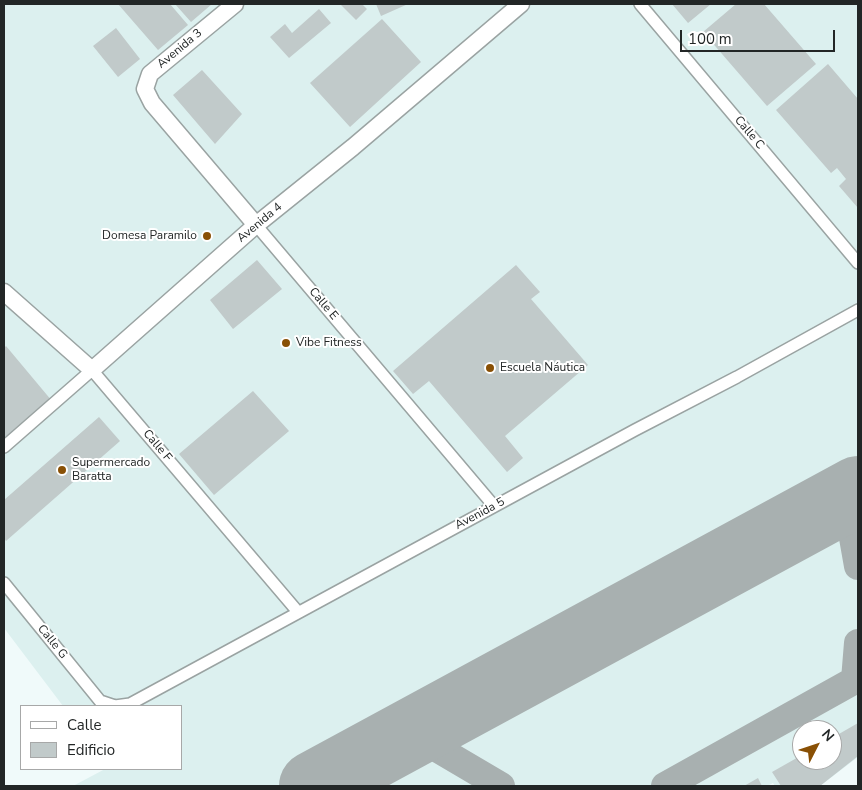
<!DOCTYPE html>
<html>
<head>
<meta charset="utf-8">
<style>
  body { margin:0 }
  #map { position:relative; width:862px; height:790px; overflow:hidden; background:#f0fafa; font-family:"Nunito Sans",sans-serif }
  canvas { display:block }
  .frame { position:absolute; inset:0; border:5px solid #222626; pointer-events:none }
  .legend { position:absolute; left:20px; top:705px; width:162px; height:65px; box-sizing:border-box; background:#fff; border:1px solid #a7a8a8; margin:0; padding:6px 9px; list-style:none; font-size:15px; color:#222626 }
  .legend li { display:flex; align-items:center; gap:10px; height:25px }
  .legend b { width:25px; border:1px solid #a7a8a8 }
  .north { position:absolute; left:792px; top:720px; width:50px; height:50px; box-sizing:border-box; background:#fff; border:1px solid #a7a8a8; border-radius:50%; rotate:49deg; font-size:14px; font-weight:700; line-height:20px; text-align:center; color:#222626 }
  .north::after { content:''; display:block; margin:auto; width:18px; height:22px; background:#895005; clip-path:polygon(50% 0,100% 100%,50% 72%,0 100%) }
  .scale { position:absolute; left:680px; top:30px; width:155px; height:22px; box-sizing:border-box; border:2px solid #222626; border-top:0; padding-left:6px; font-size:15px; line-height:18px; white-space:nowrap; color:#222626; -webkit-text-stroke:4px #fff; paint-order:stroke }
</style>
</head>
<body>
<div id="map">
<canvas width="862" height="790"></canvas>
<div class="frame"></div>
<ul class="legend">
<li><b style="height:6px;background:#fff"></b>Calle</li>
<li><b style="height:14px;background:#c1caca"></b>Edificio</li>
</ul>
<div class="north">N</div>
<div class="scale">100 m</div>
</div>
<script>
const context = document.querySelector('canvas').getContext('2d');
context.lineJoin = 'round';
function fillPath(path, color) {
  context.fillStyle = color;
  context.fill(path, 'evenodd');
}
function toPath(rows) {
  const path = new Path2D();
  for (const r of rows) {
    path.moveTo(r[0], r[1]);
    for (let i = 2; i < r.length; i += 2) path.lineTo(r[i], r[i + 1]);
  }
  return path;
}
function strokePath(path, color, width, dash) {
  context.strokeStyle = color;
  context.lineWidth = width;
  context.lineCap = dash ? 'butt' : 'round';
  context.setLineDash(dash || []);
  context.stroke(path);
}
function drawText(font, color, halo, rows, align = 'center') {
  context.font = font + ' "Nunito Sans",sans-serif';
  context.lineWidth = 4;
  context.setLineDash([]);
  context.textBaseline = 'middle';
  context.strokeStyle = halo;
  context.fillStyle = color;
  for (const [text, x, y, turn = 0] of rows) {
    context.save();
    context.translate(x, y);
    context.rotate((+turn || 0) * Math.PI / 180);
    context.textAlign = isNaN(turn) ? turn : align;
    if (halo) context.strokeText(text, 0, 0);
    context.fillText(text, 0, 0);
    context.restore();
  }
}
fillPath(toPath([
  [4,4,858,4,858,757,820,786,775,786,773,783,767,786,73,786,105,769,181,769,181,706,63,706,4,628],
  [802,730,832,730,832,760,802,760]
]), '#dcf0ef');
strokePath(toPath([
  [846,498,858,566],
  [411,733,501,786],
  [665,786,855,680,858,643]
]), '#a8b0b0', 28);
strokePath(toPath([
  [314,786,858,491]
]), '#a8b0b0', 70);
fillPath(toPath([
  [118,4,170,4,188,25,158,50],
  [175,4,212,4,191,22],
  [340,4,362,4,367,9,356,20],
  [376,4,408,4,381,16],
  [672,4,711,4,688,23],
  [736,4,764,4,816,64,767,106,703,32],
  [319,9,331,23,289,58,270,37,285,24,292,33],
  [382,19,421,62,350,127,310,83],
  [116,28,140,59,118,77,93,46],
  [828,64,858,99,858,208,839,186,846,179,837,168,831,173,776,110],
  [202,70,242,114,215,144,173,95],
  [257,260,282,289,233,329,210,300],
  [516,265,540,292,531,299,588,365,505,436,523,458,507,472,429,381,413,394,393,371],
  [6,346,52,401,4,442,4,348],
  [253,391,289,431,214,495,179,454],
  [99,417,120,441,6,541,4,538,4,500],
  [858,723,858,756,853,760,820,786,781,786,772,772,802,755,802,760,832,760,832,738],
  [758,778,762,786,744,786]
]), '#c1caca');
const street = toPath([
  [640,4,858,263],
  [256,225,494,506],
  [4,447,92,370,298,612],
  [4,583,100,701,115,706,130,704,635,430,737,377,858,310]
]);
const secondary = toPath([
  [235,4,150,74,145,89,152,103,256,225],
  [4,292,92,370,256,225,353,147,521,4]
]);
strokePath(street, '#9aa3a2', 14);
strokePath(secondary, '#9aa3a2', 19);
strokePath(street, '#fff', 11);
strokePath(secondary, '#fff', 16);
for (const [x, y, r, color] of [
  [207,236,5,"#895005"],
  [286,343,5,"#895005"],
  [490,368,5,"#895005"],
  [62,470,5,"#895005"]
]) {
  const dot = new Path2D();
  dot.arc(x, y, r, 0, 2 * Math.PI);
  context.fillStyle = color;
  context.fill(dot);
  strokePath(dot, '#fff', 2);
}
drawText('12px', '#222626', '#fff', [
  ["Avenida 3",180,49,-40],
  ["Calle C",749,133,50],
  ["Avenida 4",260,223,-40],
  ["Calle E",323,304,50],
  ["Calle F",157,446,50],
  ["Avenida 5",480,514,-28],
  ["Calle G",52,642,51]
]);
drawText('12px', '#222626', '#fff', [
  ["Domesa Paramilo",197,236,"right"],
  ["Vibe Fitness",296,343],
  ["Escuela Náutica",500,368],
  ["Supermercado",72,463],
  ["Baratta",72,477]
], 'left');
</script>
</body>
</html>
